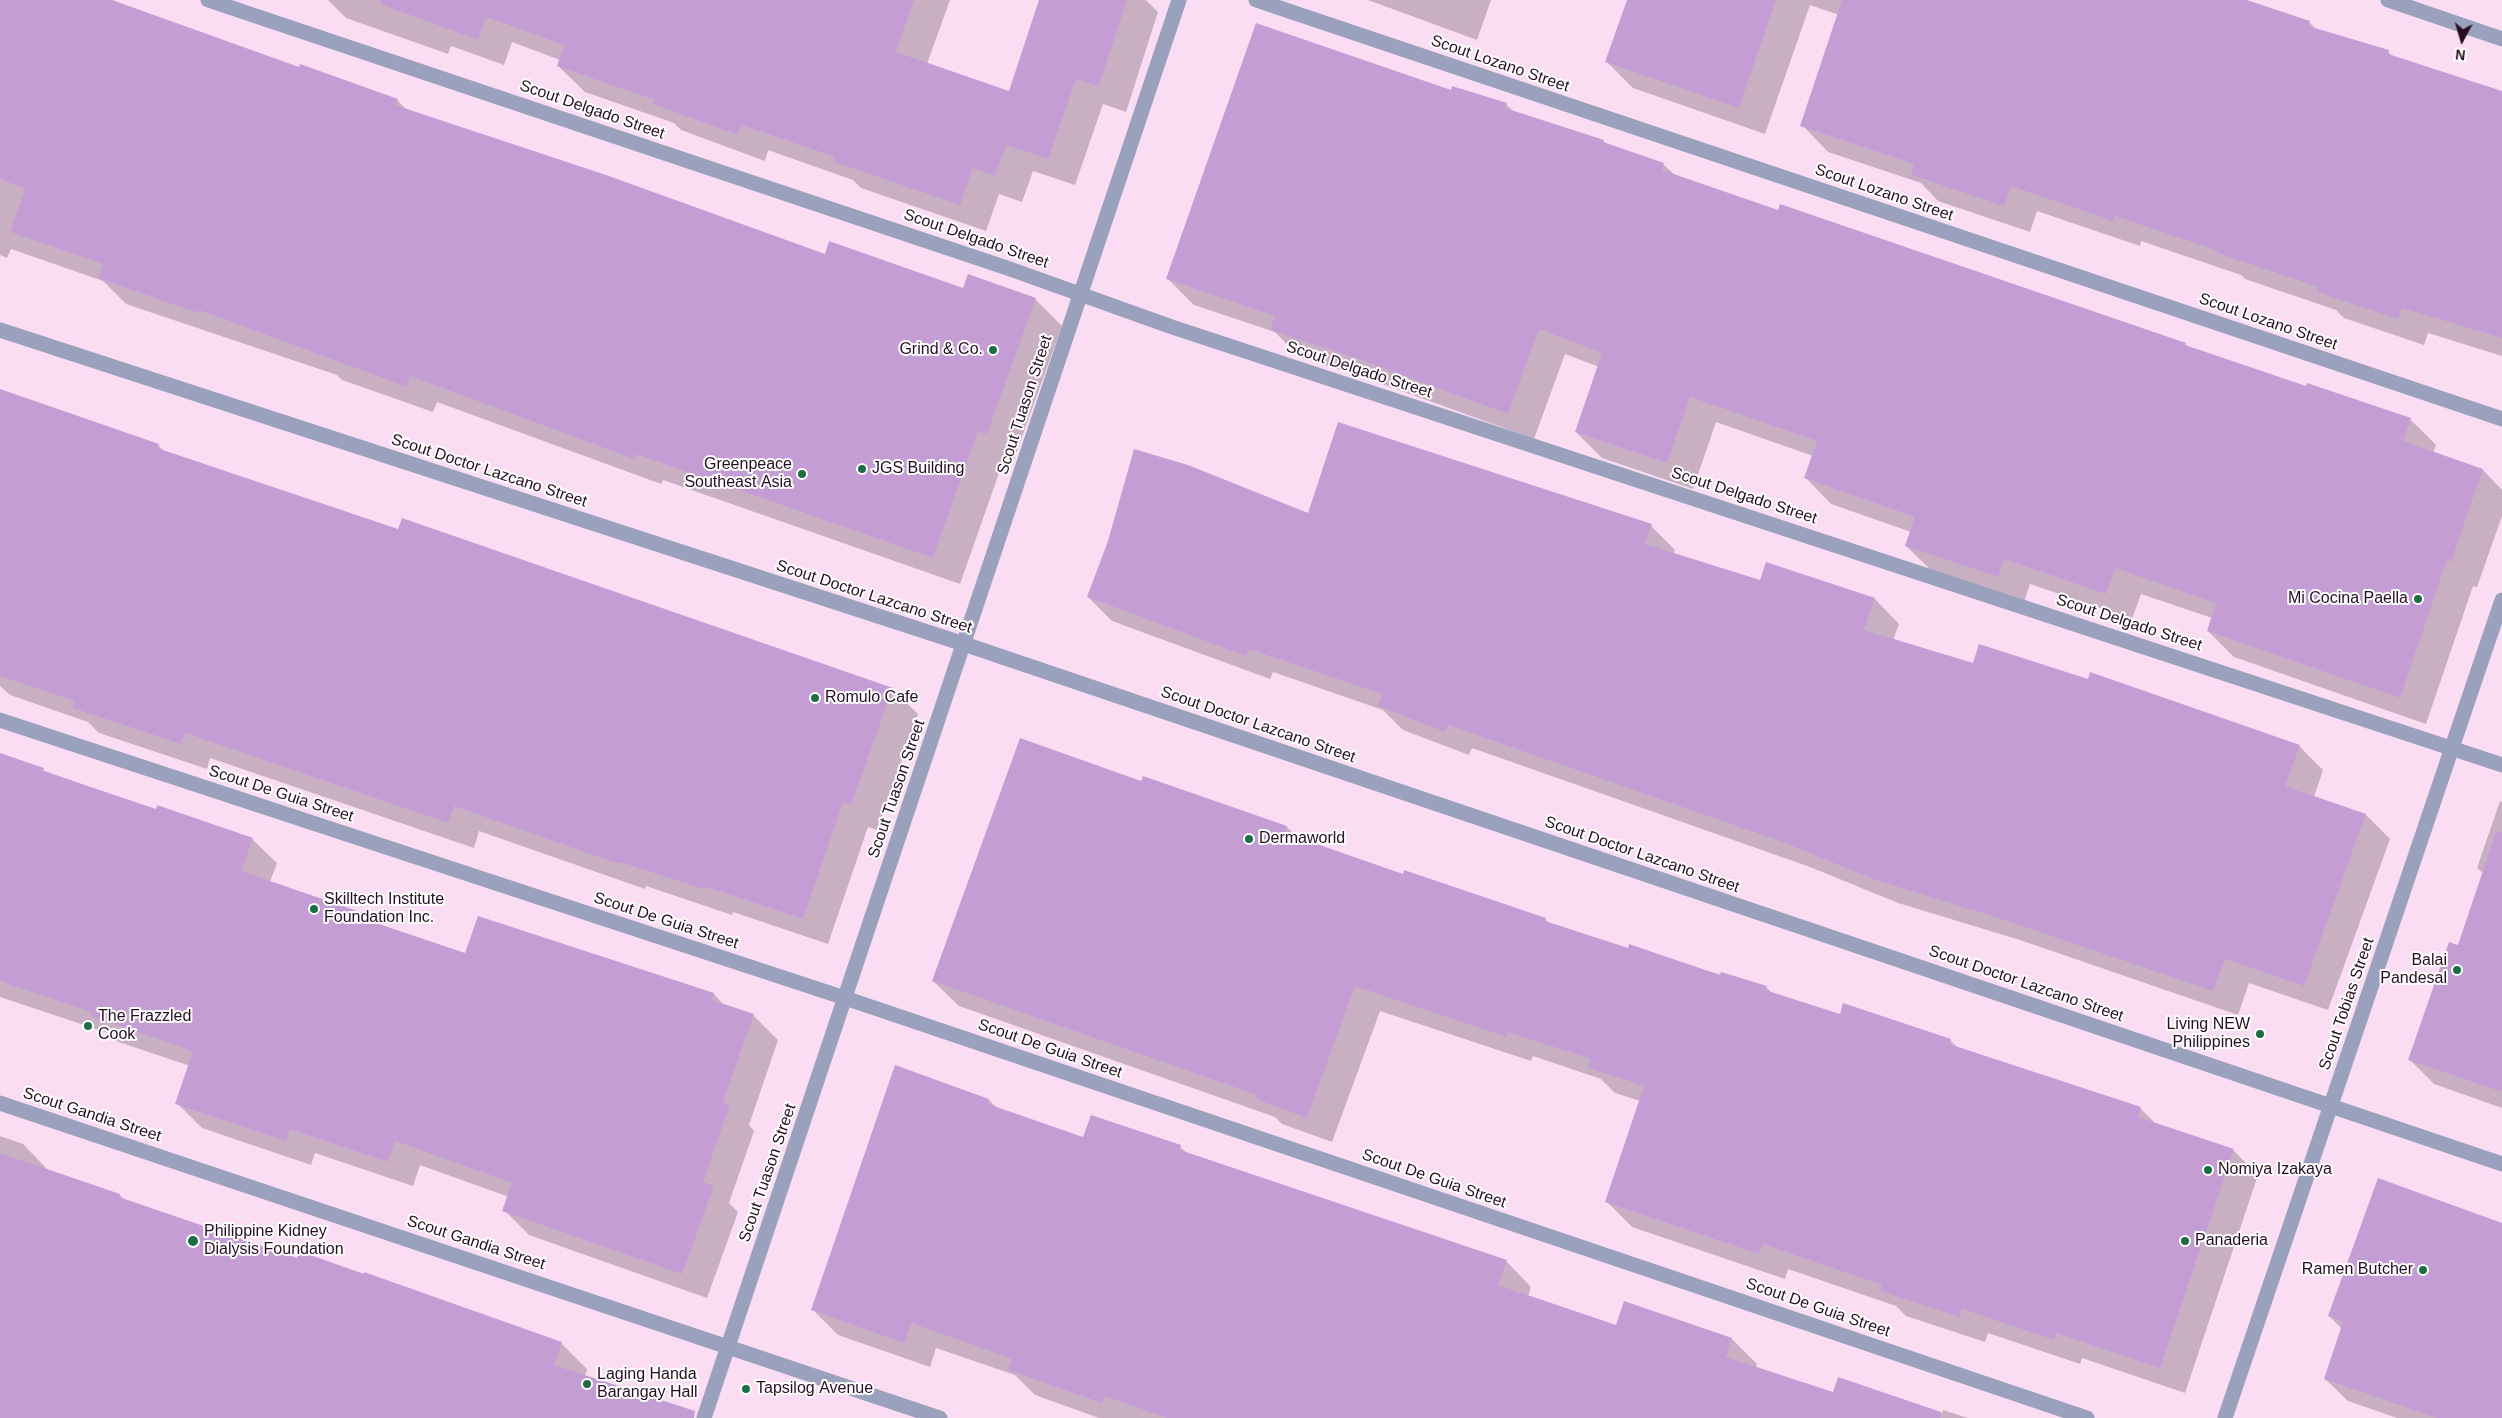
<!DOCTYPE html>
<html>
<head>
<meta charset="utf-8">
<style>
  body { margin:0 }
  #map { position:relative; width:2502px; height:1418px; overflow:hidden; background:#fbddf3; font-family:Arial,sans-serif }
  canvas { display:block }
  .north { position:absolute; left:2437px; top:15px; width:50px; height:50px; -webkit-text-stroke:4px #fff; paint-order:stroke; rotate:186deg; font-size:14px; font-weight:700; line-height:20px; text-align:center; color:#270d22 }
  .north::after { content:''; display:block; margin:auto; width:18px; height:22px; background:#270d22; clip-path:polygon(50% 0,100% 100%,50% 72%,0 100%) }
</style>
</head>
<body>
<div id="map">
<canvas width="2502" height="1418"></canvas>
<div class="north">N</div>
</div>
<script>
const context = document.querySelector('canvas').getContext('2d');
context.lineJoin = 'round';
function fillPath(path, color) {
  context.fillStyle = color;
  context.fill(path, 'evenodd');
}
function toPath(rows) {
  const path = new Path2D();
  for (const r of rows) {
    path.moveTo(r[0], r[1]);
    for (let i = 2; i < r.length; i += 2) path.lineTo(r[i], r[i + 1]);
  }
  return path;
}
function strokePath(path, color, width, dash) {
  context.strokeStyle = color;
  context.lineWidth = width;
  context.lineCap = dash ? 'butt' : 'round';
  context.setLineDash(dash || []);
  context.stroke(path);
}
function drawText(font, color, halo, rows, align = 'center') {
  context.font = font + ' Arial,sans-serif';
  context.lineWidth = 4;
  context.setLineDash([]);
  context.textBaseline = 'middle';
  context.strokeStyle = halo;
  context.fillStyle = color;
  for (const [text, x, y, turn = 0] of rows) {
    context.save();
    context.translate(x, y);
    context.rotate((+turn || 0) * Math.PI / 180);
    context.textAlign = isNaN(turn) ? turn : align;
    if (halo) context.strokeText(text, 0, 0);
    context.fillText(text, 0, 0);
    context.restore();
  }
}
fillPath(toPath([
  [0,0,108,0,299,68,397,100,407,110,825,256,964,290,1035,299,1062,326,1014,459,1005,456,960,584,663,480,661,484,437,402,433,412,342,380,337,375,126,304,103,281,11,249,7,258,0,255],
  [328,0,950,0,927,64,1010,92,1040,0,1146,0,1158,12,1126,112,1103,104,1075,185,1033,171,1022,202,999,194,986,231,861,188,853,180,768,150,765,161,681,130,674,123,585,92,558,66,560,60,512,42,504,65,451,46,448,54,346,18],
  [1368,0,1491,0,1477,40],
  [1628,0,2243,0,2309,22,2317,30,2388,52,2394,57,2502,92,2502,356,2428,333,2424,345,2344,318,2336,310,2245,279,2241,275,2141,241,2140,246,2037,211,2030,232,1938,201,1921,183,1828,152,1802,125,1839,15,1810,5,1765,134,1633,88,1607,62],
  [1452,91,1506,104,1514,112,1603,141,1607,144,1663,164,1675,175,1779,211,2185,344,2189,348,2307,388,2410,419,2436,445,2433,453,2483,470,2502,490,2502,516,2477,587,2473,586,2426,724,2234,657,2208,631,2212,618,2141,594,2132,619,2030,584,2024,602,1933,572,1906,546,1911,532,1831,504,1805,477,1813,456,1716,422,1693,489,1602,458,1576,432,1599,367,1565,354,1534,439,1388,386,1298,356,1275,332,1194,305,1168,279],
  [0,391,158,445,165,452,399,531,892,689,918,714,877,830,868,827,828,944,733,912,732,915,646,886,645,889,479,831,474,848,210,758,207,769,99,733,88,722,10,695,0,686],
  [1309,514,1651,526,1675,550,1674,554,1760,581,1766,564,1875,599,1899,624,1893,640,1973,665,2299,746,2323,770,2314,797,2366,815,2390,839,2328,1010,2249,983,2238,1015,2020,940,1898,903,1810,867,1472,748,1469,755,1403,730,1383,710,1273,672,1270,679,1112,621,1088,597],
  [0,755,157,811,252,839,277,863,270,882,362,914,371,922,466,954,479,917,714,994,725,1006,753,1015,778,1040,749,1125,754,1131,729,1203,738,1212,707,1298,529,1235,504,1210,509,1197,420,1165,413,1186,315,1153,311,1165,202,1128,177,1103,190,1066,116,1041,108,1033,0,997],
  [1142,783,1287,827,1299,839,1403,876,1545,919,1550,924,1629,950,1766,987,1772,993,1840,1016,1950,1040,1958,1048,2140,1108,2156,1124,2233,1150,2258,1175,2185,1393,2082,1358,2080,1364,1988,1333,1985,1342,1906,1316,1896,1306,1788,1269,1785,1279,1632,1227,1606,1201,1640,1101,1615,1093,1601,1079,1533,1056,1531,1061,1380,1011,1332,1142,1282,1124,1275,1117,959,1006,933,981],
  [2500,801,2502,802,2502,1108,2434,1084,2410,1060,2459,946,2483,873,2477,868],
  [989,1100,997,1108,1084,1139,1180,1147,1187,1153,1506,1261,1531,1287,1528,1297,1616,1326,1732,1339,1757,1364,1756,1368,1834,1394,1839,1379,1942,1413,1943,1410,1968,1418,1099,1418,1035,1395,1015,1375,936,1348,930,1367,838,1335,812,1309],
  [0,1136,23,1144,49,1171,120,1195,125,1201,298,1259,561,1343,587,1369,585,1377,671,1418,0,1418],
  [2502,1224,2502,1418,2397,1418,2348,1401,2325,1379,2342,1329,2329,1316]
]), '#0003');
fillPath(toPath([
  [0,0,112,0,299,67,300,64,398,99,395,105,606,175,825,254,829,241,963,288,968,274,1036,298,987,434,978,431,933,558,636,454,634,459,410,376,407,387,199,310,198,313,98,278,103,264,10,232,25,189,0,179],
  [381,0,914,0,896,52,1009,91,1039,0,1127,0,1099,86,1076,79,1048,159,1006,145,995,176,973,168,960,205,834,162,835,157,742,125,738,135,653,104,655,100,557,66,564,45,486,17,478,40,380,4],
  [1627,0,1776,0,1739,108,1605,62],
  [1842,0,2247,0,2310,21,2308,26,2389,50,2388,54,2502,91,2502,338,2402,308,2398,319,2317,292,2318,287,2217,253,2218,251,2115,216,2113,221,2011,186,2004,206,1911,175,1914,164,1800,126],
  [1256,23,1451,90,1452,86,1507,103,1505,108,1604,140,1603,142,1664,163,1662,170,1778,210,1780,204,2186,343,2185,345,2306,386,2307,383,2411,418,2403,441,2483,469,2451,562,2447,560,2400,698,2207,631,2216,603,2115,568,2106,594,2004,559,1998,577,1905,546,1915,517,1804,478,1817,441,1690,397,1667,463,1575,432,1602,353,1539,329,1508,414,1361,360,1270,330,1275,316,1166,279],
  [0,389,159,444,157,448,398,529,402,518,893,688,851,805,843,802,803,919,707,887,706,890,620,862,619,864,454,806,448,823,185,733,181,744,73,708,75,701,0,676],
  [1338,422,1652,524,1645,544,1760,580,1766,562,1875,598,1864,630,1973,663,1979,644,2088,679,2090,672,2300,745,2285,786,2366,814,2304,986,2225,959,2213,991,1995,917,1873,879,1785,843,1448,725,1445,732,1378,706,1382,694,1249,649,1246,656,1087,597,1108,541,1134,449,1188,465,1308,513],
  [1020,738,1141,781,1143,776,1287,826,1285,833,1403,874,1404,870,1546,918,1545,921,1628,948,1629,944,1720,975,1721,972,1767,986,1765,990,1840,1014,1843,1003,1951,1039,1949,1044,2141,1107,2138,1117,2234,1149,2160,1368,2056,1333,2054,1340,1962,1309,1960,1317,1880,1291,1882,1285,1763,1244,1759,1254,1605,1202,1644,1086,1588,1068,1591,1059,1507,1032,1506,1037,1355,986,1307,1118,1255,1099,1257,1095,932,981],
  [0,753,44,768,43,771,156,809,157,805,253,838,241,871,363,913,361,918,465,953,478,916,714,993,712,1000,754,1014,723,1102,730,1105,703,1182,714,1186,682,1274,502,1211,512,1183,395,1141,388,1162,290,1129,286,1141,175,1104,193,1051,90,1016,91,1012,0,981],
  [2496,832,2502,832,2502,1092,2408,1060,2449,942,2458,945],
  [895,1065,989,1099,988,1104,1083,1137,1091,1115,1181,1145,1180,1150,1507,1260,1498,1285,1616,1325,1624,1301,1732,1338,1726,1357,1833,1392,1838,1377,1941,1412,1940,1418,1167,1418,1104,1396,1102,1403,1008,1370,1012,1359,911,1323,904,1343,811,1310],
  [0,1153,120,1194,119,1197,297,1258,299,1251,364,1274,364,1272,562,1342,554,1365,695,1411,694,1418,0,1418],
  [2378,1178,2502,1223,2502,1418,2437,1418,2324,1379,2343,1322,2328,1316]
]), '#c49dd5');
strokePath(toPath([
  [208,0,1010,269,1172,327,2502,765],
  [1256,0,2502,419],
  [2388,0,2502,39],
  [0,330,964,644,2502,1164],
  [0,720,845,998,2087,1418],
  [0,1103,940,1418],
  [704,1418,1179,0]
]), '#9aa1bc', 15);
strokePath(toPath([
  [2225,1418,2502,600]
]), '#9aa1bc', 15);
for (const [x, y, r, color] of [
  [993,350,5,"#196f42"],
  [862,469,5,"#196f42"],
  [802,474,5,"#196f42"],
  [2418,599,5,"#196f42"],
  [815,698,5,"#196f42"],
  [1249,839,5,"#196f42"],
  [314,909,5,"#196f42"],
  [2457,970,5,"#196f42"],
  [88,1026,5,"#196f42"],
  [2260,1034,5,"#196f42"],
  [2208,1170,5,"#196f42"],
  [193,1241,6,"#196f42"],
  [2185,1241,5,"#196f42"],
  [2423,1270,5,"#196f42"],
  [587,1384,5,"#196f42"],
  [746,1389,5,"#196f42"]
]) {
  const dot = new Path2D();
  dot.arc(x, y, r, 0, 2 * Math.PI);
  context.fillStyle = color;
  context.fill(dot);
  strokePath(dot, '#fff', 2);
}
drawText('16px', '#270d22', '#fff', [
  ["Scout Lozano Street",1500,64,19],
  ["Scout Delgado Street",592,110,19],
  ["Scout Lozano Street",1884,193,19],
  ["Scout Delgado Street",976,239,19],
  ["Scout Lozano Street",2268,322,19],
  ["Scout Delgado Street",1359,370,18],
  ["Scout Tuason Street",1025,405,-72],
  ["Scout Doctor Lazcano Street",489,471,18],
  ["Scout Delgado Street",1744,496,18],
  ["Scout Doctor Lazcano Street",874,597,18],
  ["Scout Delgado Street",2129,623,18],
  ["Scout Doctor Lazcano Street",1258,725,19],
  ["Scout Tuason Street",897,789,-71],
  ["Scout De Guia Street",281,794,18],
  ["Scout Doctor Lazcano Street",1642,855,19],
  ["Scout De Guia Street",666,921,18],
  ["Scout Doctor Lazcano Street",2026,984,19],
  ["Scout Tobias Street",2347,1004,-71],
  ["Scout De Guia Street",1050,1049,19],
  ["Scout Gandia Street",92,1115,18],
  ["Scout Tuason Street",768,1173,-71],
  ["Scout De Guia Street",1434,1179,19],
  ["Scout Gandia Street",476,1243,18],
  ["Scout De Guia Street",1818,1308,19]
]);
drawText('16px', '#270d22', '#fff', [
  ["Grind & Co.",983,350,"right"],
  ["Greenpeace",792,465,"right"],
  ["Southeast Asia",792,483,"right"],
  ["JGS Building",872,469],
  ["Mi Cocina Paella",2408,599,"right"],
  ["Romulo Cafe",825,698],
  ["Dermaworld",1259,839],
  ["Skilltech Institute",324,900],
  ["Foundation Inc.",324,918],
  ["Balai",2447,961,"right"],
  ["Pandesal",2447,979,"right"],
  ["The Frazzled",98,1017],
  ["Cook",98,1035],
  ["Living NEW",2250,1025,"right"],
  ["Philippines",2250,1043,"right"],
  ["Nomiya Izakaya",2218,1170],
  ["Philippine Kidney",204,1232],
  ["Dialysis Foundation",204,1250],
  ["Panaderia",2195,1241],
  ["Ramen Butcher",2413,1270,"right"],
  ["Laging Handa",597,1375],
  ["Barangay Hall",597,1393],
  ["Tapsilog Avenue",756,1389]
], 'left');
</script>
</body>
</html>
